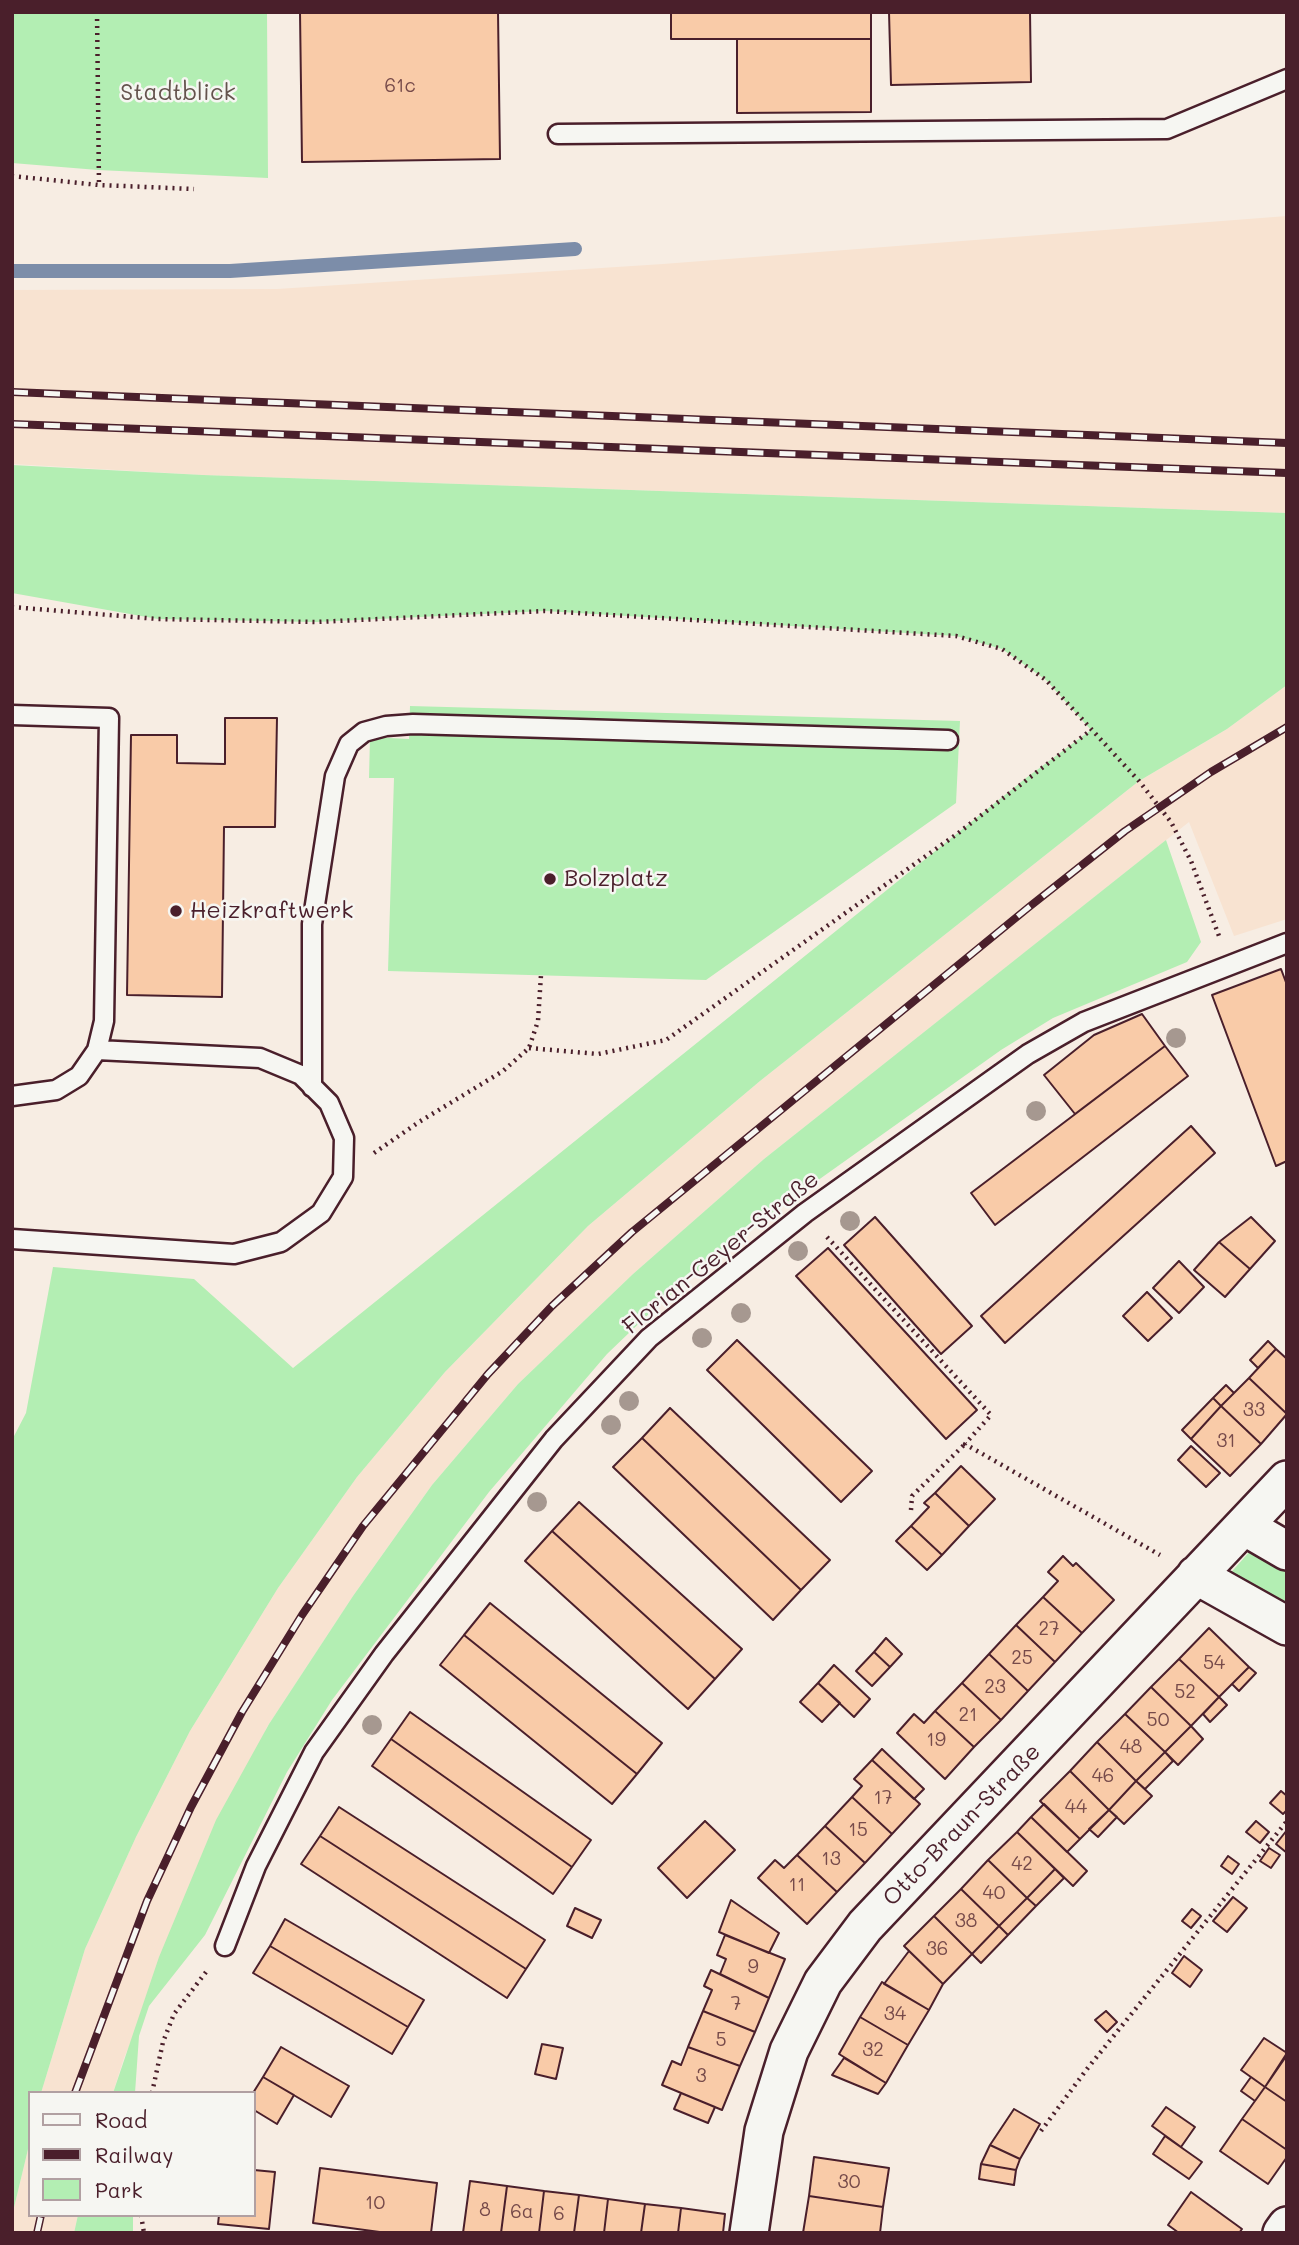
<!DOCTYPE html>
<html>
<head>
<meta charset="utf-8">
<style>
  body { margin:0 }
  #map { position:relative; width:1299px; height:2245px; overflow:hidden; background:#f7ede3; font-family:Mali,sans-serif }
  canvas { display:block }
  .frame { position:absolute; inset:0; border:14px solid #4a1f2b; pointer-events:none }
  .legend { position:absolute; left:28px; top:2091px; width:228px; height:126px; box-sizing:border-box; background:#f6f6f2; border:2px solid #b1a0a2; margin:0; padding:9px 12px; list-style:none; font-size:21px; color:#4a1f2b }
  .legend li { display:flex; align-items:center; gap:14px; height:35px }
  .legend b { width:35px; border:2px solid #b1a0a2 }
</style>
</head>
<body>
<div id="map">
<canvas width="1299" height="2245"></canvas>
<div class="frame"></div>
<ul class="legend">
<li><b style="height:9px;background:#f6f6f2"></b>Road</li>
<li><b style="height:9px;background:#4a1f2b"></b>Railway</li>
<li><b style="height:19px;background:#b3eeb3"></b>Park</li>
</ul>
</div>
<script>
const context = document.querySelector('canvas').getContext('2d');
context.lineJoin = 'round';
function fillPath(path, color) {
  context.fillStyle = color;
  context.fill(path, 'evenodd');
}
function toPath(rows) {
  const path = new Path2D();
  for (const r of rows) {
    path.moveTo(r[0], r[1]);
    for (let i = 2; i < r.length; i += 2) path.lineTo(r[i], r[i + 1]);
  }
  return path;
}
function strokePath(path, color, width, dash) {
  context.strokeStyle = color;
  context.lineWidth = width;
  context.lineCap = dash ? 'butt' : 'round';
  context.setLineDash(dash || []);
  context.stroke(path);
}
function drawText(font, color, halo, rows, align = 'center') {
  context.font = font + ' Mali,sans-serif';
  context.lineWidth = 5;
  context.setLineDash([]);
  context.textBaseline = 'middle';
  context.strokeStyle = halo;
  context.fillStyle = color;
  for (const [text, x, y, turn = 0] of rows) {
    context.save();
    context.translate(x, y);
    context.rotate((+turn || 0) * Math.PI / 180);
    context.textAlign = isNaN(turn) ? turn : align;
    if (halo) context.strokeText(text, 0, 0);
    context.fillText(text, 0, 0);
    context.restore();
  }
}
fillPath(toPath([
  [1287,216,1287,513,203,475,12,464,12,290,277,289,663,264],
  [1287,685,1287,919,1234,936,1189,822,764,1159,633,1274,518,1384,432,1485,353,1596,267,1727,124,2058,113,2093,41,2093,85,1949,136,1837,190,1731,278,1588,357,1477,445,1372,588,1226,760,1081,1139,781,1227,729],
  [30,2141,30,2215,78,2215,74,2233,12,2233,12,2216]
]), '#f8e3d1');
fillPath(toPath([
  [12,12,267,12,268,178,98,170,12,163],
  [12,465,203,475,1287,513,1287,685,1227,729,1139,781,760,1081,588,1226,445,1372,357,1477,278,1588,190,1731,136,1837,85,1949,41,2093,30,2093,30,2141,12,2216,12,1440,26,1413,53,1267,194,1279,293,1368,1026,778,1091,730,1046,680,1002,649,956,636,545,611,316,622,158,619,12,593],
  [410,706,960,721,956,803,706,980,388,971,394,778,369,778,370,737,409,739],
  [1166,840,1201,942,1187,962,1053,1018,1001,1050,741,1235,655,1308,607,1354,489,1492,332,1700,287,1772,205,1935,149,2006,139,2036,135,2093,113,2093,159,1957,216,1820,269,1724,353,1596,432,1485,518,1384,633,1274,764,1159],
  [1252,1549,1287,1569,1287,1614,1226,1578],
  [78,2215,133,2215,133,2233,74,2233]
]), '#b3eeb3');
strokePath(toPath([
  [12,271,230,271,575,249]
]), '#7c8da9', 14);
const building = toPath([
  [300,12,498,12,500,159,302,162,300,12],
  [671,12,871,12,871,39,671,39,671,12],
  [889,12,1030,12,1031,82,891,85,889,12],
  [737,39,871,39,871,112,737,113,737,39],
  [225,718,277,718,275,827,224,827,222,997,127,995,131,735,177,735,177,763,225,764,225,718],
  [1281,969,1287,985,1287,1161,1276,1166,1212,995,1281,969],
  [1142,1014,1165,1046,1075,1114,1044,1075,1094,1035,1142,1014],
  [1165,1046,1188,1076,995,1225,971,1193,1165,1046],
  [1191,1126,1215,1153,1005,1343,981,1316,1191,1126],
  [875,1217,972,1326,941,1354,844,1245,875,1217],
  [1251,1217,1275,1241,1250,1269,1219,1242,1251,1217],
  [1219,1242,1250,1269,1225,1297,1194,1270,1219,1242],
  [828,1248,977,1410,946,1439,796,1276,828,1248],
  [1179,1261,1204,1287,1179,1313,1153,1288,1179,1261],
  [1147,1292,1172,1318,1148,1341,1123,1316,1147,1292],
  [737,1340,872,1471,841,1502,707,1370,737,1340],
  [1268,1341,1276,1349,1258,1368,1250,1360,1268,1341],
  [1276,1349,1287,1359,1287,1414,1249,1378,1276,1349],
  [1249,1378,1287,1414,1261,1444,1221,1406,1249,1378],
  [1226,1385,1234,1393,1221,1406,1213,1398,1226,1385],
  [1213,1398,1221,1406,1191,1439,1182,1430,1213,1398],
  [1221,1406,1261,1444,1230,1476,1191,1439,1221,1406],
  [670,1408,830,1560,801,1590,642,1438,670,1408],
  [642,1438,801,1590,773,1620,613,1467,642,1438],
  [1191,1446,1220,1473,1206,1487,1178,1460,1191,1446],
  [961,1466,995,1499,969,1526,935,1493,961,1466],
  [935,1493,969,1526,942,1555,911,1526,929,1507,924,1503,935,1493],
  [579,1502,742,1649,715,1679,552,1531,579,1502],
  [911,1526,942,1555,927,1570,896,1541,911,1526],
  [552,1531,715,1679,688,1709,525,1561,552,1531],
  [1063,1556,1073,1566,1076,1563,1114,1600,1082,1633,1043,1597,1058,1581,1048,1572,1063,1556],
  [1043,1597,1082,1633,1055,1662,1016,1625,1043,1597],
  [490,1603,662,1743,637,1774,464,1635,490,1603],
  [1016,1625,1055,1662,1028,1691,989,1654,1016,1625],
  [1209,1628,1249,1667,1219,1697,1179,1659,1209,1628],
  [464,1635,637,1774,612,1804,440,1665,464,1635],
  [886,1638,902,1654,890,1667,874,1652,886,1638],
  [874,1652,890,1667,872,1686,856,1671,874,1652],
  [989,1654,1028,1691,1001,1720,962,1683,989,1654],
  [1179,1659,1219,1697,1191,1726,1151,1687,1179,1659],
  [834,1665,870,1699,854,1717,818,1683,834,1665],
  [1249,1667,1256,1673,1239,1691,1232,1684,1249,1667],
  [818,1683,840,1703,822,1722,800,1702,818,1683],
  [962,1683,1001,1720,974,1747,935,1711,962,1683],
  [1151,1687,1191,1726,1165,1752,1125,1714,1151,1687],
  [1219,1697,1227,1705,1210,1722,1203,1714,1219,1697],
  [935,1711,974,1747,945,1779,897,1733,914,1714,924,1723,935,1711],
  [410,1712,591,1840,572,1867,391,1739,410,1712],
  [1125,1714,1165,1752,1136,1781,1097,1742,1125,1714],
  [1191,1726,1203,1739,1178,1765,1165,1752,1191,1726],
  [391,1739,572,1867,553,1894,372,1766,391,1739],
  [1097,1742,1136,1781,1109,1810,1070,1771,1097,1742],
  [882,1749,924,1789,914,1799,872,1760,882,1749],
  [1165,1752,1173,1761,1145,1789,1136,1781,1165,1752],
  [872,1760,920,1804,892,1834,852,1797,862,1786,854,1779,872,1760],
  [1070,1771,1109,1810,1080,1839,1040,1801,1070,1771],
  [1136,1781,1152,1796,1124,1824,1109,1810,1136,1781],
  [1281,1791,1287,1796,1287,1810,1283,1814,1270,1803,1281,1791],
  [852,1797,892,1834,865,1863,825,1826,852,1797],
  [1044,1804,1080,1839,1067,1852,1031,1817,1044,1804],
  [339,1807,545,1940,526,1969,320,1836,339,1807],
  [1109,1810,1117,1817,1098,1837,1089,1829,1109,1810],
  [1031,1817,1087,1871,1073,1886,1017,1832,1031,1817],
  [705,1821,735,1850,687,1898,658,1868,705,1821],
  [1256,1821,1269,1832,1260,1843,1246,1832,1256,1821],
  [825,1826,865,1863,837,1892,797,1855,825,1826],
  [1287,1830,1287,1853,1276,1844,1287,1830],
  [1017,1832,1055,1869,1027,1898,988,1860,1017,1832],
  [320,1836,526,1969,507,1998,301,1864,320,1836],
  [1269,1848,1280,1855,1271,1868,1260,1861,1269,1848],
  [797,1855,837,1892,807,1924,758,1878,775,1860,784,1868,797,1855],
  [1228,1856,1239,1864,1232,1874,1221,1866,1228,1856],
  [988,1860,1027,1898,999,1926,961,1889,988,1860],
  [1055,1869,1064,1878,1036,1906,1027,1898,1055,1869],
  [961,1889,999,1926,972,1954,934,1916,961,1889],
  [1233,1897,1247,1908,1227,1932,1213,1921,1233,1897],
  [1027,1898,1036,1906,1008,1935,999,1926,1027,1898],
  [731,1900,779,1933,769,1953,719,1932,731,1900],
  [575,1908,601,1920,592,1938,567,1926,575,1908],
  [1192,1909,1201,1916,1191,1928,1182,1921,1192,1909],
  [934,1916,972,1954,943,1984,904,1946,934,1916],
  [285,1919,424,2000,408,2027,270,1946,285,1919],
  [999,1926,1008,1935,981,1963,972,1954,999,1926],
  [725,1935,785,1959,769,1998,720,1974,726,1959,717,1955,725,1935],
  [270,1946,408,2027,392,2054,253,1973,270,1946],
  [909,1951,943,1984,929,2010,884,1984,909,1951],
  [1184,1956,1202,1970,1190,1987,1172,1973,1184,1956],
  [711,1970,769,1998,755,2032,703,2011,712,1990,704,1986,711,1970],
  [882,1982,929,2010,908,2045,860,2017,882,1982],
  [703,2011,755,2032,740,2066,688,2047,703,2011],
  [1106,2011,1117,2022,1107,2032,1095,2020,1106,2011],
  [860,2017,908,2045,886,2083,839,2054,860,2017],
  [1264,2038,1287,2053,1265,2087,1241,2070,1264,2038],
  [542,2044,563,2048,556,2079,535,2074,542,2044],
  [281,2047,349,2086,331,2117,263,2077,281,2047],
  [688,2047,740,2066,722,2110,662,2085,672,2061,681,2065,688,2047],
  [1287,2055,1287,2102,1265,2087,1287,2055],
  [844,2058,886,2083,878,2094,832,2075,844,2058],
  [263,2077,294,2095,277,2124,254,2110,253,2093,263,2077],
  [1251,2077,1265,2087,1255,2101,1241,2091,1251,2077],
  [1265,2087,1287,2102,1287,2150,1242,2119,1265,2087],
  [681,2093,715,2107,708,2123,674,2109,681,2093],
  [1166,2107,1195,2127,1181,2147,1152,2126,1166,2107],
  [1014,2109,1040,2124,1020,2159,990,2145,1014,2109],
  [1242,2119,1287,2150,1287,2157,1268,2184,1220,2151,1242,2119],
  [1165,2136,1202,2162,1189,2179,1153,2154,1165,2136],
  [990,2145,1020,2159,1016,2170,981,2164,990,2145],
  [814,2157,889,2168,883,2207,809,2196,814,2157],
  [981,2164,1016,2170,1014,2185,979,2179,981,2164],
  [320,2168,437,2183,431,2233,387,2233,313,2223,320,2168],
  [254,2170,275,2172,269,2229,218,2224,219,2215,254,2215,254,2170],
  [470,2181,507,2186,501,2233,463,2233,470,2181],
  [507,2186,544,2191,539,2233,501,2233,507,2186],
  [544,2191,579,2195,574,2233,539,2233,544,2191],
  [1191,2192,1242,2229,1239,2233,1179,2233,1168,2225,1191,2192],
  [579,2195,608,2199,604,2233,574,2233,579,2195],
  [809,2196,883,2207,880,2233,803,2233,809,2196],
  [608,2199,645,2204,641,2233,604,2233,608,2199],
  [645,2204,681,2208,678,2233,641,2233,645,2204],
  [681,2208,725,2214,723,2233,678,2233,681,2208]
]);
fillPath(building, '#f9cba8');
strokePath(building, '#4a1f2b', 2);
const service = toPath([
  [558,134,1167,129,1287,79],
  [12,715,109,718,104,1021,97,1050,79,1076,56,1090,12,1096],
  [312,1087,312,924,335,776,349,744,364,732,386,726,413,724,948,740],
  [12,1239,234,1254,281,1242,321,1213,343,1177,344,1138,329,1103,301,1075,260,1058,97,1050],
  [225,1946,256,1866,314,1752,384,1654,554,1439,649,1338,805,1213,1028,1054,1084,1022,1287,943]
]);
const minor = toPath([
  [1244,1526,1287,1551],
  [1196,1575,1287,1626],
  [749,2233,764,2131,789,2051,823,1982,865,1926,1287,1480],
  [1282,2233,1287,2226]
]);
strokePath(service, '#4a1f2b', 23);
strokePath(minor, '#4a1f2b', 42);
strokePath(toPath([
  [97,12,99,185],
  [12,176,99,185,194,189],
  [12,607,158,619,316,622,545,611,956,636,1002,649,1046,680,1139,781,1171,822,1191,861,1219,936],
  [529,1048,598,1054,666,1040,957,834,1091,730],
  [374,1153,419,1122,503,1071,529,1048,538,1021,541,975],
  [827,1237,991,1415,965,1444,1160,1555],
  [911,1510,912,1496,965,1444],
  [152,2093,163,2042,174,2014,206,1972],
  [1041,2131,1087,2069,1287,1821],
  [141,2215,144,2233]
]), '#4a1f2b', 4.5, [2, 5]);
strokePath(service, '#f6f6f2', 18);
strokePath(minor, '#f6f6f2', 37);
const rail = toPath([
  [12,392,1287,443],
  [12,424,1287,473],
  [75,2093,147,1901,191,1807,242,1712,302,1615,363,1526,488,1374,552,1306,632,1232,1029,907,1125,831,1211,772,1287,727],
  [37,2233,41,2215]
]);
strokePath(rail, '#4a1f2b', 8);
strokePath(rail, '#f6f6f2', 5, [16]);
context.fillStyle = '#a69890';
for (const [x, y] of [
  [1176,1038],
  [1036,1111],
  [850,1221],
  [798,1251],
  [741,1313],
  [702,1338],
  [629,1401],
  [611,1425],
  [537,1502],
  [372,1725]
]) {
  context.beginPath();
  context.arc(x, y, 10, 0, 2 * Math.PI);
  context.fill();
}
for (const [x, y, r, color] of [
  [550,879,7,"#4a1f2b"],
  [176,911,7,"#4a1f2b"]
]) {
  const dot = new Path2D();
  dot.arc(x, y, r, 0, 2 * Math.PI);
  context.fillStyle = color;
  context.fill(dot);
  strokePath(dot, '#f6f6f2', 2.5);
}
drawText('19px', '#764a4a', null, [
  ["61c",400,86],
  ["33",1254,1410],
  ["31",1226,1441],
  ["27",1049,1629],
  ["25",1022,1658],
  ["54",1214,1663],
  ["23",995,1687],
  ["52",1185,1692],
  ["21",968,1715],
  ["50",1158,1720],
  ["19",936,1740],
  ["48",1131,1747],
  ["46",1103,1776],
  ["17",883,1798],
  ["44",1076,1807],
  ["15",858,1830],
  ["13",831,1859],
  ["42",1022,1864],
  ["11",797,1885],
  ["40",994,1893],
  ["38",966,1921],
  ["36",937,1949],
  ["9",753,1967],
  ["7",736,2004],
  ["34",895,2014],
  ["5",721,2040],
  ["32",873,2050],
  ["3",701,2076],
  ["30",849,2182],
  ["10",375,2203],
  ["8",485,2210],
  ["6a",522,2212],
  ["6",559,2214]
]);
drawText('23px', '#64534d', '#f6f6f2', [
  ["Stadtblick",178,93]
]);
drawText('23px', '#4a1f2b', '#f6f6f2', [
  ["Bolzplatz",564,879],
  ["Heizkraftwerk",190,911]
], 'left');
drawText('23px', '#4a1f2b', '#f6f6f2', [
  ["Florian-Geyer-Straße",721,1253,-39],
  ["Otto-Braun-Straße",962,1825,-46]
]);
</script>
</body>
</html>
